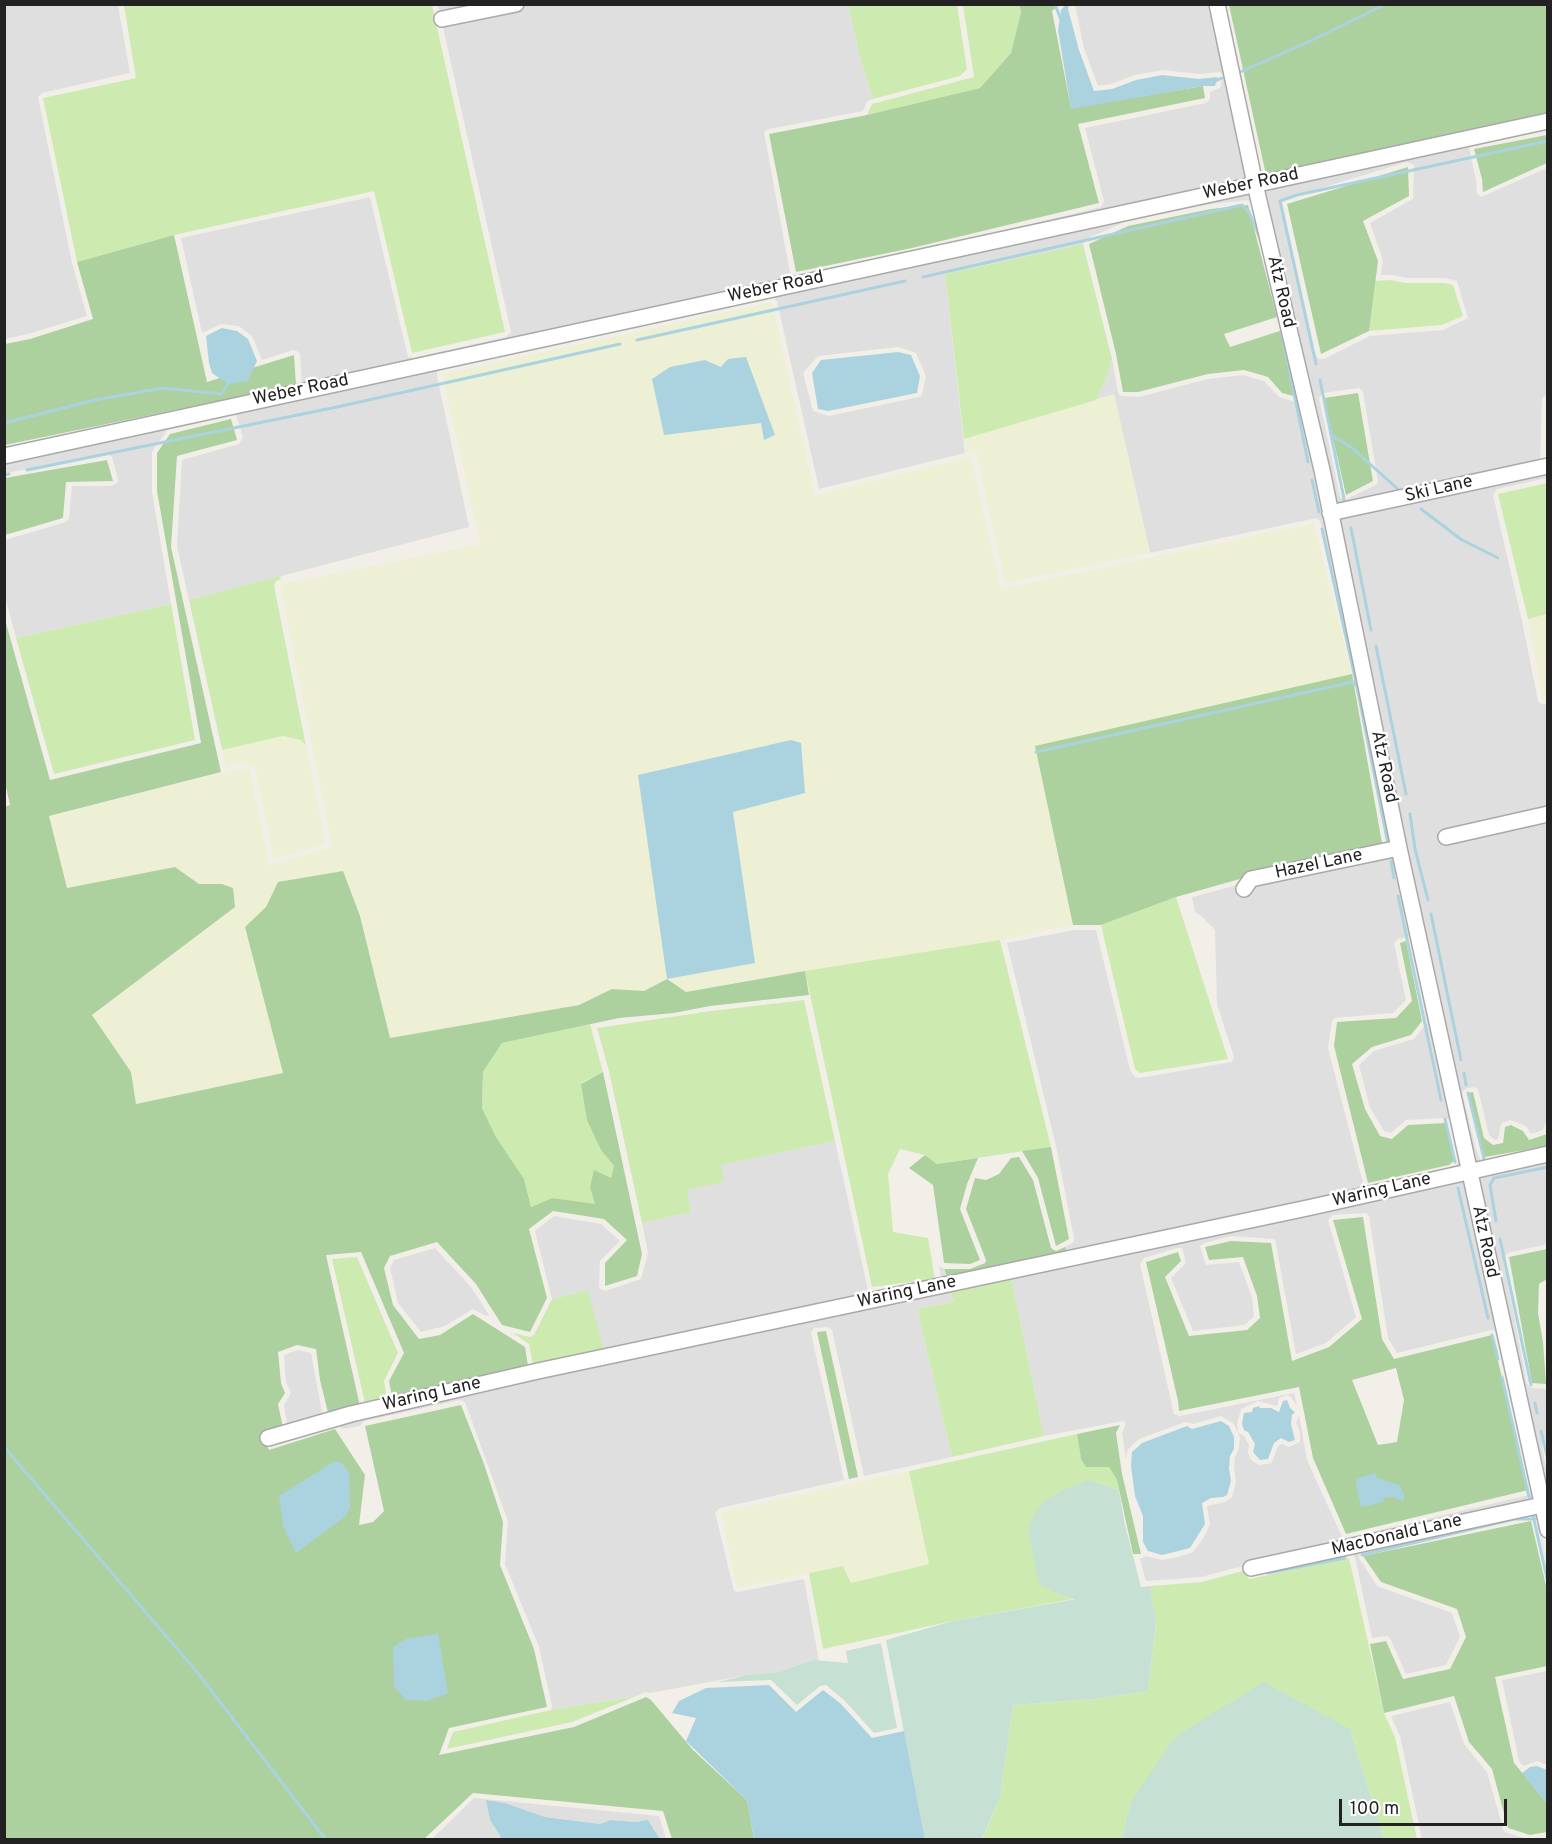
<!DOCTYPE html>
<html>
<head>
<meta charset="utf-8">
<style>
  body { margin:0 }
  #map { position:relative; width:1552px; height:1844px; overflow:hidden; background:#f2efe9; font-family:Overpass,sans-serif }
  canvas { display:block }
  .frame { position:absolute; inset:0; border:6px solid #222; pointer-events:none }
  .scale { position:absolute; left:1339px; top:1799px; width:168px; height:27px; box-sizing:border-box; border:3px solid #222; border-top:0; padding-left:8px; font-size:18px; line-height:21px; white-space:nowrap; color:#222; -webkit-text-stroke:4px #fff; paint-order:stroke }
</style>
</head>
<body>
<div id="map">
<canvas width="1552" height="1844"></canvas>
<div class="frame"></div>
<div class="scale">100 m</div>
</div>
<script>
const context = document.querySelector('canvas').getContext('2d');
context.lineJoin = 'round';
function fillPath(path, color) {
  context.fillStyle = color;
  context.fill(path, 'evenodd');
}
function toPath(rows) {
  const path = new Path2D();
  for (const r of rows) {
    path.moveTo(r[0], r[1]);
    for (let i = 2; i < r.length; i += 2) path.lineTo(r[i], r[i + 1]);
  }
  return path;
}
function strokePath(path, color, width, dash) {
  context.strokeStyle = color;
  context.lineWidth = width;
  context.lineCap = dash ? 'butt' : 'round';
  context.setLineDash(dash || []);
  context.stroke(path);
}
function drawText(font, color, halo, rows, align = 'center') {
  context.font = font + ' Overpass,sans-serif';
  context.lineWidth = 5;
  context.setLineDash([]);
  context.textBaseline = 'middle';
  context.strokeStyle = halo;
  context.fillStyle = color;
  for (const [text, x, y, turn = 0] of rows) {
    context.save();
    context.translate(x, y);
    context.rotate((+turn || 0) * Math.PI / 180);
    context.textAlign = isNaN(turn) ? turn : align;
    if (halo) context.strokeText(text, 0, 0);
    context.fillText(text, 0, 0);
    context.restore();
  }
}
fillPath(toPath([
  [5,4,118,5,130,73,42,93,38,97,72,263,87,316,28,334,5,339],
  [438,5,848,5,860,58,873,99,867,101,863,111,769,129,764,132,790,273,793,277,913,253,1101,207,1104,201,1085,128,1206,103,1210,99,1210,92,1220,88,1223,76,1220,72,1199,74,1163,70,1135,75,1111,84,1098,86,1084,48,1075,5,1224,5,1261,177,907,254,622,316,587,325,302,386,300,354,297,351,293,350,262,360,252,336,239,326,221,324,202,333,181,238,370,197,408,357,413,358,506,337,511,332],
  [1547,126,1547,130,1473,144,1469,148,1476,180,1477,194,1481,197,1547,168,1548,393,1542,398,1540,458,1541,461,1547,463,1547,478,1497,489,1493,495,1522,621,1538,701,1541,704,1547,704,1548,1117,1543,1130,1531,1134,1526,1126,1510,1120,1501,1124,1498,1139,1495,1140,1489,1135,1478,1089,1474,1087,1467,1088,1462,1092,1476,1149,1481,1161,1485,1162,1547,1151,1547,1244,1508,1253,1503,1258,1527,1384,1531,1388,1547,1389,1547,1445,1543,1442,1542,1446,1547,1473,1547,1498,1263,188],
  [1407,162,1414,165,1413,199,1370,223,1383,260,1381,275,1393,275,1406,278,1445,278,1457,281,1468,318,1443,330,1370,336,1324,359,1319,359,1316,356,1282,202,1285,199],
  [1359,388,1363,392,1378,481,1377,484,1345,500,1340,497,1319,398,1323,393],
  [1250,191,1253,203,1247,200,1211,204,1127,221,1086,239,1083,244,945,274,965,453,819,489,777,301,772,297,441,370,437,372,437,376,469,527,189,600,177,546,182,460,239,444,243,438,237,417,233,414,167,430,152,452,152,492,171,604,16,638,5,596,5,540,66,522,69,518,72,486,112,486,118,482,118,479,112,457,109,455,5,473,4,462],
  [898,347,916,353,926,376,922,395,919,397,829,416,813,411,803,373,818,356],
  [1112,359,1118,393,1121,396,1139,397,1208,379,1243,375,1264,381,1279,397,1300,403,1355,663,1320,521,1317,518,1150,553,1114,395,1096,400,1107,376],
  [1360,687,1453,1128,1450,1120,1445,1118,1406,1120,1391,1133,1384,1131,1370,1108,1359,1065,1374,1051,1414,1039,1427,1023,1409,937,1398,939,1394,943,1406,1000,1393,1013,1334,1018,1332,1021,1328,1048,1364,1187,1452,1169,1460,1161,1498,1334,1494,1330,1491,1330,1397,1353,1388,1338,1369,1216,1366,1213,1333,1215,1328,1220,1356,1317,1326,1343,1296,1354,1275,1239,1231,1236,1204,1243,1200,1246,1206,1265,1239,1262,1252,1297,1254,1317,1244,1325,1193,1331,1171,1278,1186,1263,1182,1248,1177,1248,1144,1258,1140,1264,1174,1414,1180,1416,1294,1393,1297,1406,1291,1397,1287,1395,1279,1398,1277,1406,1258,1401,1241,1409,1237,1424,1238,1432,1244,1436,1249,1445,1248,1452,1251,1460,1259,1465,1268,1464,1272,1462,1278,1446,1282,1444,1289,1447,1300,1442,1300,1432,1296,1423,1299,1415,1307,1460,1342,1537,1346,1538,1529,1495,1533,1492,1547,1565,1537,1520,1535,1517,1530,1516,1361,1551,1359,1554,1359,1558,1377,1586,1452,1613,1460,1637,1446,1665,1406,1674,1390,1638,1387,1636,1372,1638,1355,1557,1352,1554,1247,1565,1201,1577,1146,1581,1140,1559,1146,1556,1162,1560,1178,1557,1193,1552,1204,1537,1210,1524,1207,1506,1225,1502,1232,1497,1236,1482,1234,1467,1235,1457,1239,1448,1240,1437,1234,1424,1221,1416,1193,1424,1185,1422,1139,1439,1127,1450,1126,1460,1122,1433,1126,1424,1123,1421,1044,1436,1009,1267,1067,1253,1065,1247,1074,1242,1074,1238,1056,1146,1007,943,1074,930,1096,930,1130,1070,1135,1077,1139,1078,1232,1062,1234,1057,1217,1004,1215,930,1200,915,1195,912,1192,897,1387,845],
  [835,1141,868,1290,873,1292,937,1284,941,1280,939,1266,944,1269,953,1302,917,1309,952,1457,864,1476,832,1330,828,1327,814,1328,811,1333,844,1480,720,1508,715,1512,734,1591,738,1592,804,1579,819,1661,813,1660,778,1672,747,1675,650,1693,645,1692,637,1696,551,1710,552,1706,539,1647,505,1564,508,1521,465,1402,460,1400,364,1421,360,1426,342,1429,339,1425,288,1429,284,1405,291,1393,286,1382,284,1355,298,1350,311,1353,323,1418,365,1407,365,1403,529,1371,588,1290,552,1299,535,1231,554,1216,601,1224,620,1241,600,1261,599,1286,600,1289,605,1291,641,1279,648,1253,642,1223,691,1212,687,1190,723,1182,720,1165],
  [435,1248,471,1287,489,1315,486,1316,473,1309,445,1326,421,1332,398,1303,390,1268,394,1260],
  [1547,1671,1547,1765,1537,1761,1523,1766,1519,1761,1502,1680],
  [1450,1702,1464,1744,1487,1772,1503,1829,1505,1832,1527,1839,1422,1839,1400,1736,1391,1716],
  [474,1798,659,1816,666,1839,657,1837,654,1828,641,1821,635,1822,611,1820,600,1824,545,1817,505,1803,487,1800,490,1820,502,1839,505,1839,431,1840]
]), '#e0dfdf');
fillPath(toPath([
  [772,302,815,495,971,457,1001,589,1314,523,1352,674,1035,746,1073,925,1000,940,685,992,667,979,644,991,612,989,572,1007,390,1038,360,916,278,882,266,907,245,927,283,1073,136,1104,131,1072,92,1015,235,907,222,884,199,884,175,867,67,888,49,816,242,768,250,771,269,865,332,847,280,585,480,544,442,374],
  [1114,394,1150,553,1005,583,977,455,974,452,965,453,964,439],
  [1547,614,1547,699,1543,700,1528,619],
  [283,736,301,740,306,746,326,844,274,859,255,768,243,763,226,766,222,750],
  [909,1471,930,1564,851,1583,843,1566,737,1588,721,1512]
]), '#eef0d5');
fillPath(toPath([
  [124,5,432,5,505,332,412,353,374,191,174,235,77,262,43,98,136,78],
  [848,5,957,5,967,69,960,76,873,99,860,58],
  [963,5,1019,5,1021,12,1011,53,980,88,867,115,872,104,974,77],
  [1083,244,1112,359,1107,376,1096,400,964,439,945,274],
  [1391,280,1405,283,1445,283,1453,285,1463,316,1442,325,1369,331,1375,281],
  [1547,483,1547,614,1528,619,1498,494],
  [280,576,281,579,276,581,274,586,306,746,301,740,283,736,222,750,189,600],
  [171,604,195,740,54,774,16,638],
  [1176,897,1228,1059,1140,1073,1135,1069,1101,925],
  [1000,940,1051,1147,937,1164,925,1155,900,1149,888,1174,893,1232,928,1238,935,1279,872,1287,805,971],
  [804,1000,835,1141,721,1165,724,1182,687,1190,691,1212,642,1223,609,1071,597,1028,711,1011],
  [590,1024,603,1072,581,1083,601,1150,614,1166,611,1179,594,1170,596,1205,552,1198,531,1207,524,1179,496,1137,482,1108,483,1072,502,1043],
  [357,1257,398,1353,384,1381,387,1398,365,1403,332,1259],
  [1009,1267,1044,1436,952,1457,917,1309,953,1302,947,1277],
  [588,1290,605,1354,533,1365,529,1344,513,1333,530,1337,534,1335,552,1299],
  [1077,1434,1081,1459,1095,1466,1109,1467,1117,1480,1119,1490,1089,1480,1056,1593,1078,1598,953,1621,823,1649,809,1573,843,1566,851,1583,929,1564,909,1471],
  [1349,1558,1384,1713,1395,1737,1417,1839,1384,1839,1350,1729,1130,1803,1122,1839,982,1840,1000,1797,1013,1705,1095,1699,1148,1691,1156,1624,1150,1586,1202,1582,1246,1570,1249,1579],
  [637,1696,572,1722,447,1749,453,1732,551,1710]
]), '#cdebb0');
fillPath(toPath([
  [1019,5,1059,5,1052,11,1071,108,1203,86,1205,98,1078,124,1099,203,912,248,796,272,769,134,867,115,980,88,1011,53,1021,12],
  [1229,5,1547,5,1547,113,1266,175],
  [1547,135,1547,163,1483,192,1482,179,1474,149],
  [1408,167,1409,196,1363,221,1378,261,1369,331,1321,354,1287,204],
  [1248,205,1277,317,1224,334,1230,347,1289,328,1305,399,1282,393,1268,377,1244,370,1208,374,1138,392,1123,392,1116,354,1089,244,1128,226,1211,209],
  [174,235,207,382,294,355,296,385,5,445,5,344,30,339,93,319,77,262],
  [1358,393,1373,481,1346,495,1324,398],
  [231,419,237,440,177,456,171,547,221,772,49,816,67,888,175,867,199,884,222,884,233,888,235,907,92,1015,131,1072,136,1104,283,1073,245,927,266,907,278,882,343,871,360,916,390,1038,579,1005,612,989,644,991,667,979,686,992,805,971,809,995,710,1006,674,1013,619,1018,502,1043,483,1072,482,1108,496,1137,524,1179,531,1207,552,1198,595,1204,590,1187,594,1170,611,1178,614,1166,601,1150,587,1120,581,1084,603,1072,642,1254,637,1276,605,1286,605,1263,627,1240,604,1219,553,1211,529,1229,547,1298,530,1332,502,1325,476,1284,437,1242,390,1256,384,1268,393,1305,419,1339,440,1335,473,1314,525,1347,528,1366,392,1397,389,1381,404,1353,361,1252,326,1255,360,1406,329,1417,320,1380,316,1349,297,1345,278,1352,281,1383,285,1393,278,1404,283,1428,262,1434,269,1450,335,1429,365,1475,359,1525,373,1522,384,1511,365,1426,461,1405,484,1464,503,1522,500,1565,534,1649,547,1707,449,1728,439,1755,574,1727,646,1697,651,1700,693,1750,747,1800,754,1839,672,1839,663,1811,473,1793,424,1839,5,1839,4,807,10,805,4,778,4,616,50,780,201,743,157,491,157,453,170,434],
  [107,460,113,481,66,482,63,518,5,535,5,478],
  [1352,674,1382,843,1247,877,1176,897,1101,925,1073,925,1035,746],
  [1406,941,1422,1021,1411,1035,1372,1047,1352,1064,1365,1109,1380,1136,1392,1139,1408,1125,1445,1123,1452,1143,1455,1160,1449,1165,1368,1183,1334,1046,1337,1022,1396,1018,1412,1001,1400,943],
  [1473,1092,1484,1138,1493,1145,1503,1143,1505,1127,1511,1125,1523,1131,1529,1140,1547,1134,1547,1146,1485,1157,1481,1147,1468,1093],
  [1051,1147,1069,1239,1056,1246,1038,1178,1022,1151],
  [925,1155,937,1164,978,1158,967,1184,960,1209,980,1260,970,1264,944,1263,933,1185,909,1168],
  [1019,1157,1033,1180,1051,1248,1056,1251,1065,1247,1067,1253,947,1277,944,1269,970,1269,985,1263,986,1260,966,1209,975,1178,986,1180,999,1174,1011,1158],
  [1363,1217,1382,1339,1394,1359,1492,1335,1528,1490,1346,1534,1313,1458,1299,1387,1179,1411,1178,1401,1146,1262,1178,1252,1181,1261,1165,1277,1189,1336,1247,1330,1260,1318,1257,1296,1243,1257,1209,1260,1205,1247,1231,1241,1271,1243,1292,1361,1329,1347,1362,1319,1333,1220],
  [1396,1368,1404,1400,1397,1442,1378,1445,1352,1380],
  [1547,1249,1547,1279,1539,1284,1538,1313,1543,1342,1546,1384,1532,1383,1509,1257],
  [826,1331,858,1477,849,1479,817,1332],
  [1120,1425,1116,1433,1122,1474,1141,1554,1133,1554,1117,1480,1109,1467,1086,1467,1081,1459,1077,1434],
  [1531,1521,1547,1590,1547,1666,1495,1677,1514,1763,1547,1803,1547,1832,1530,1835,1508,1828,1492,1769,1469,1742,1454,1696,1384,1713,1370,1644,1386,1641,1403,1679,1450,1669,1466,1637,1457,1609,1381,1582,1363,1556]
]), '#add19e');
fillPath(toPath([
  [1089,1480,1119,1490,1125,1525,1141,1587,1150,1586,1156,1623,1148,1691,1095,1699,1013,1705,1000,1797,982,1839,925,1839,886,1640,953,1621,1076,1599,1056,1593,1039,1584,1028,1529,1033,1516,1046,1500,1064,1489],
  [881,1643,897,1728,874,1733,844,1700,826,1685,820,1686,797,1705,771,1680,718,1682,747,1675,778,1672,813,1660,848,1663,846,1651],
  [1264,1682,1350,1729,1384,1839,1122,1839,1130,1803,1176,1736]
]), '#c6e0d4');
fillPath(toPath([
  [1066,4,1069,5,1068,9,1079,50,1094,91,1112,89,1136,80,1162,75,1199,79,1218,77,1215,86,1203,86,1071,109,1058,30,1061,10],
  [222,328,237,331,248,339,257,361,248,381,228,384,212,373,209,363,206,336],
  [898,352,911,355,920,376,917,393,828,411,818,409,812,373,821,360],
  [746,357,775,435,764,440,761,423,664,435,652,379,670,367,705,360,721,367,728,359],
  [791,740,801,743,805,793,733,812,755,963,667,979,638,775],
  [1287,1400,1290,1408,1295,1412,1292,1415,1291,1424,1295,1440,1289,1442,1281,1438,1274,1443,1268,1459,1260,1460,1253,1452,1255,1444,1248,1432,1244,1430,1242,1424,1244,1413,1252,1412,1253,1408,1259,1406,1260,1408,1271,1408,1279,1412,1283,1401],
  [1221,1421,1229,1426,1234,1437,1234,1449,1230,1456,1229,1468,1231,1481,1227,1495,1223,1497,1211,1498,1202,1503,1205,1524,1190,1548,1162,1555,1148,1551,1143,1542,1143,1516,1135,1496,1131,1466,1132,1452,1142,1443,1187,1426,1192,1429],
  [335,1461,342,1463,349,1473,350,1508,345,1517,296,1553,283,1526,279,1496],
  [1375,1473,1377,1478,1399,1485,1405,1496,1403,1501,1391,1497,1384,1498,1383,1502,1361,1507,1357,1489,1356,1479],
  [438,1634,448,1693,427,1701,406,1700,394,1686,393,1647,408,1638],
  [769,1685,796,1712,823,1690,840,1703,872,1738,904,1731,925,1839,754,1839,747,1800,686,1741,696,1718,672,1713,679,1701,706,1688],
  [1537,1766,1547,1770,1547,1803,1522,1773,1530,1767],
  [486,1800,505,1803,545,1817,600,1824,611,1820,635,1822,648,1820,660,1839,502,1839,490,1820]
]), '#aad3df');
strokePath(toPath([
  [1055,4,1061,20],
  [1240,72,1304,44,1386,4],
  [1213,82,1222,78],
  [923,277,1242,205,1249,212,1262,243],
  [1276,305,1278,315],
  [1282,334,1308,462],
  [637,340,905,281],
  [1316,364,1280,201,1297,195,1548,141],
  [1320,380,1345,504],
  [4,423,95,400,163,388,221,394,228,384],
  [1331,435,1351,447,1400,491],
  [27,470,337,407,620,344],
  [4,475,9,474],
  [1312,480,1319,512],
  [1421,509,1462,540,1498,558],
  [1351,528,1371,630],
  [1322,529,1357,687,1388,844],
  [1376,646,1406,794],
  [1036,752,1353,682,1357,687],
  [1410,814,1415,849,1428,900],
  [1391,861,1394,878],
  [1398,896,1441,1100],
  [1431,914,1461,1060],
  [1464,1073,1466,1085],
  [1469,1097,1468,1093,1485,1163],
  [1445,1119,1455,1162],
  [1458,1188,1488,1318],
  [1496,1221,1490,1185,1494,1178,1548,1167],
  [1500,1239,1531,1385],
  [1492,1335,1498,1359],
  [1502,1377,1529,1497],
  [1535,1403,1537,1413],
  [1541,1431,1548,1460],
  [4,1447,197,1672,326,1840],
  [1533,1515,1548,1583],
  [1362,1555,1514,1519,1535,1519],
  [1268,1573,1345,1558]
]), '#aad3df', 3);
const minor = toPath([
  [1217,4,1255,184,1322,470,1399,848,1548,1530],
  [442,19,516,4],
  [4,456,1548,121],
  [1330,513,1548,466],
  [1446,837,1548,814],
  [1244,889,1251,879,1399,848],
  [268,1438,351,1414,538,1371,1312,1207,1548,1154],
  [1251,1568,1542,1505]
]);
strokePath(minor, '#a9a9a9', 18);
strokePath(minor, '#fff', 15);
drawText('18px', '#222', '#fff', [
  ["Weber Road",1251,185,-12],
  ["Weber Road",776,288,-12],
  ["Atz Road",1280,292,77],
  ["Weber Road",301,391,-12],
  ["Ski Lane",1439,490,-13],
  ["Atz Road",1383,767,78],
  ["Hazel Lane",1319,865,-12],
  ["Waring Lane",1382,1191,-13],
  ["Atz Road",1484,1242,78],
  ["Waring Lane",907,1293,-12],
  ["Waring Lane",432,1395,-13],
  ["MacDonald Lane",1397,1536,-13]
]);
</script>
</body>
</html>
